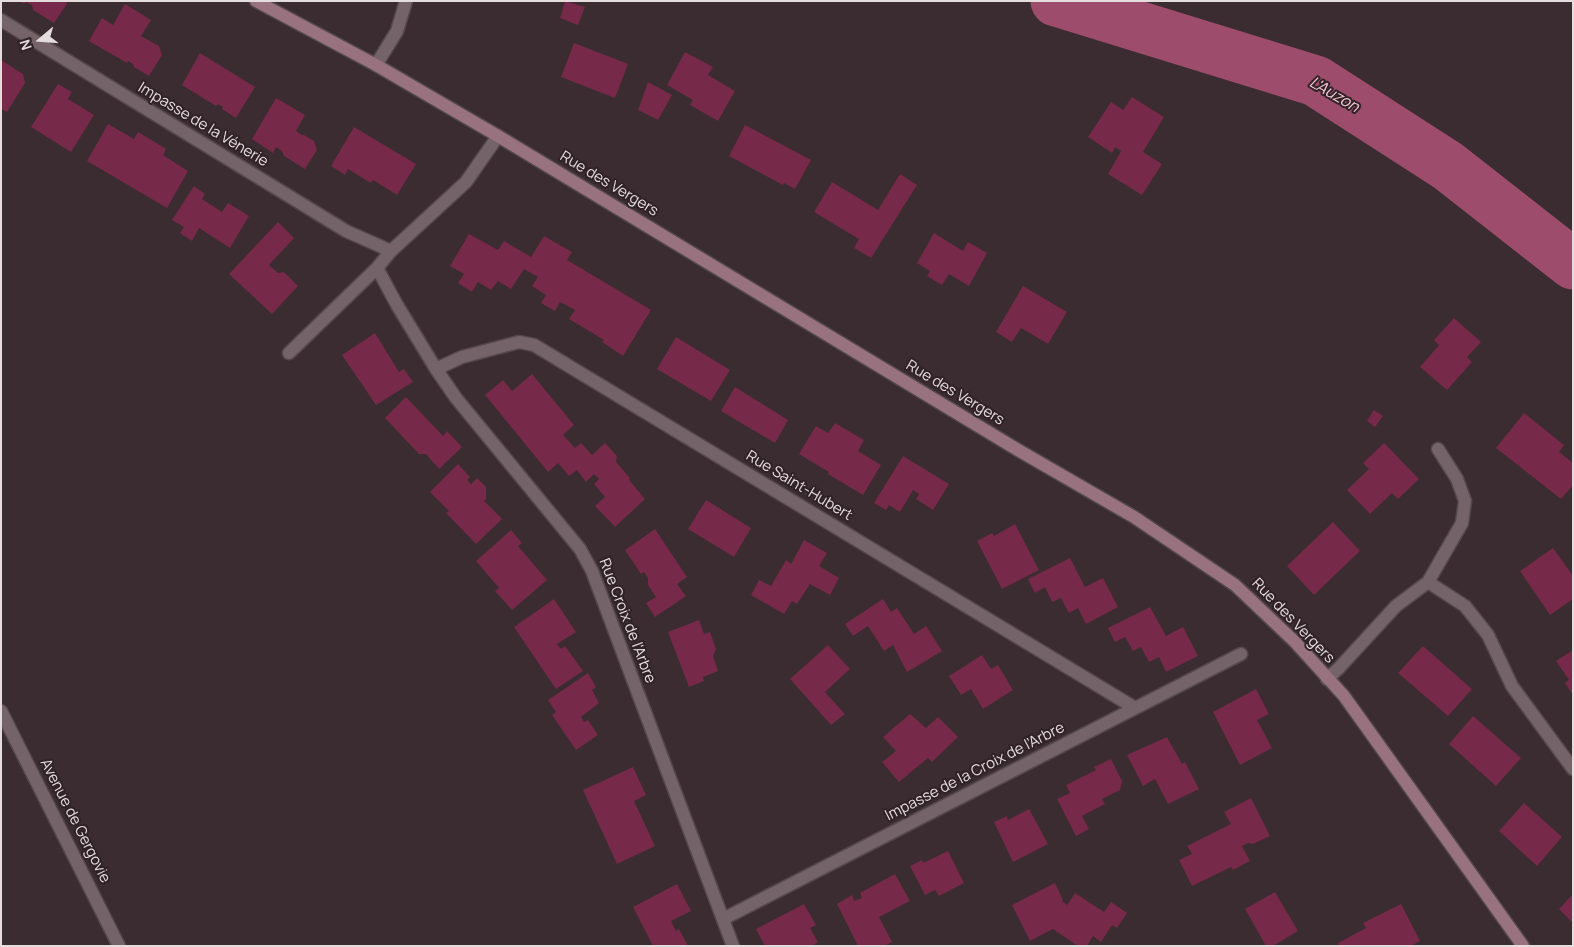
<!DOCTYPE html>
<html>
<head>
<meta charset="utf-8">
<style>
  body { margin:0 }
  #map { position:relative; width:1574px; height:947px; overflow:hidden; background:#3a2c30; font-family:Manrope,sans-serif }
  canvas { display:block }
  .frame { position:absolute; inset:0; border:2px solid #e5dcde; pointer-events:none }
  .north { position:absolute; left:15px; top:15px; width:50px; height:50px; -webkit-text-stroke:4px #302227; paint-order:stroke; rotate:252deg; font-size:14px; font-weight:700; line-height:20px; text-align:center; color:#e5dcde }
  .north::after { content:''; display:block; margin:auto; width:18px; height:22px; background:#e5dcde; clip-path:polygon(50% 0,100% 100%,50% 72%,0 100%) }
</style>
</head>
<body>
<div id="map">
<canvas width="1574" height="947"></canvas>
<div class="frame"></div>
<div class="north">N</div>
</div>
<script>
const context = document.querySelector('canvas').getContext('2d');
context.lineJoin = 'round';
function toPath(rows) {
  const path = new Path2D();
  for (const r of rows) {
    path.moveTo(r[0], r[1]);
    for (let i = 2; i < r.length; i += 2) path.lineTo(r[i], r[i + 1]);
  }
  return path;
}
function strokePath(path, color, width, dash) {
  context.strokeStyle = color;
  context.lineWidth = width;
  context.lineCap = dash ? 'butt' : 'round';
  context.setLineDash(dash || []);
  context.stroke(path);
}
function fillPath(path, color) {
  context.fillStyle = color;
  context.fill(path, 'evenodd');
}
function drawText(font, color, halo, rows, align = 'center') {
  context.font = font + ' Manrope,sans-serif';
  context.lineWidth = 4;
  context.setLineDash([]);
  context.textBaseline = 'middle';
  context.strokeStyle = halo;
  context.fillStyle = color;
  for (const [text, x, y, turn = 0] of rows) {
    context.save();
    context.translate(x, y);
    context.rotate((+turn || 0) * Math.PI / 180);
    context.textAlign = isNaN(turn) ? turn : align;
    if (halo) context.strokeText(text, 0, 0);
    context.fillText(text, 0, 0);
    context.restore();
  }
}
strokePath(toPath([
  [1056,1,1316,81,1448,166,1573,264]
]), '#9d4c6c', 51);
fillPath(toPath([
  [19,1,66,1,67,4,54,23,33,10,32,5,26,2,24,4],
  [565,1,585,7,578,25,560,18],
  [125,4,151,20,141,36,159,46,162,55,149,76,134,67,133,64,128,61,127,63,89,41,102,18,113,25],
  [574,43,628,64,615,98,561,77],
  [685,52,713,67,708,75,735,91,718,121,690,105,693,100,667,85],
  [200,53,255,87,236,118,222,109,223,107,218,104,216,106,182,85],
  [1,60,23,74,25,83,7,112,1,109],
  [648,82,672,95,658,120,638,110],
  [58,84,72,92,68,99,94,115,71,152,31,127],
  [1132,97,1164,117,1143,152,1162,164,1142,195,1108,174,1121,151,1115,147,1112,153,1088,137,1111,102,1123,110],
  [276,98,305,115,296,131,302,135,304,135,314,141,317,150,305,169,284,156,282,151,276,147,273,153,252,139],
  [108,124,134,139,138,132,166,149,163,155,188,171,167,208,87,161],
  [745,125,811,160,795,189,784,183,783,185,729,156],
  [354,127,416,164,397,195,373,180,371,183,348,169,345,175,331,166],
  [900,174,917,185,871,258,854,248,859,239,814,212,832,182,878,210],
  [194,186,205,194,202,199,222,212,228,203,249,216,230,248,199,228,192,241,180,233,184,227,172,220],
  [278,222,294,238,269,265,278,273,284,272,298,286,272,314,229,274],
  [934,233,963,251,968,242,987,253,969,286,949,274,942,285,927,276,930,271,917,263],
  [469,234,498,250,504,241,531,257,544,236,572,252,567,260,651,310,623,356,602,342,604,340,569,319,575,310,560,302,555,311,541,303,546,295,532,286,538,277,524,269,511,289,498,281,491,290,478,282,472,292,458,283,464,274,450,266],
  [1023,286,1067,312,1048,344,1021,328,1012,342,996,332],
  [1454,318,1481,342,1467,357,1472,362,1447,390,1420,367,1439,345,1434,340],
  [375,333,399,372,404,369,413,382,376,405,342,355],
  [676,337,730,370,711,401,657,369],
  [532,374,574,425,563,435,575,448,581,443,592,455,605,443,617,456,616,462,630,478,629,480,645,499,615,527,595,506,605,497,594,484,599,479,594,474,586,482,577,470,569,476,558,463,548,472,485,395,503,380,512,391],
  [735,387,788,420,775,443,721,411],
  [406,397,443,436,447,431,462,447,439,469,426,454,419,454,385,418],
  [1374,410,1383,416,1375,427,1367,421],
  [1524,413,1564,445,1559,452,1573,463,1573,485,1561,499,1496,448],
  [835,423,864,440,858,451,881,465,863,495,828,474,829,472,799,454,816,426,828,433],
  [1384,443,1419,479,1398,499,1392,493,1370,514,1347,490,1369,469,1363,463],
  [903,456,949,484,933,510,916,499,919,494,913,490,900,512,889,505,886,510,874,503],
  [458,464,470,477,467,480,471,484,477,478,486,487,486,499,484,501,502,519,476,544,446,513,449,511,430,492],
  [706,500,751,528,734,557,688,529],
  [1333,522,1360,551,1314,595,1287,566],
  [1015,524,1039,570,1002,589,977,541,992,533,994,536],
  [655,529,687,577,677,584,686,596,655,617,646,603,656,597,648,585,648,578,644,572,641,574,625,550],
  [511,530,522,543,518,546,547,580,512,610,495,591,499,588,476,561],
  [804,540,827,553,819,566,839,578,830,595,810,584,797,604,792,601,784,614,751,595,759,580,771,586,786,560,791,564],
  [1553,548,1573,576,1573,599,1550,615,1520,571],
  [1070,558,1085,587,1103,578,1118,607,1086,624,1078,608,1069,613,1061,598,1052,602,1045,587,1035,593,1028,579],
  [554,599,576,632,557,644,561,649,565,646,583,671,556,689,514,627],
  [883,599,891,612,897,608,914,634,926,626,942,651,907,672,893,645,884,651,868,626,853,636,845,624],
  [1150,607,1166,636,1183,627,1198,656,1166,672,1159,657,1149,662,1141,647,1133,651,1125,637,1115,642,1108,628],
  [699,620,704,634,710,632,716,649,713,656,718,671,703,677,704,681,689,687,668,632],
  [828,645,850,669,825,692,845,714,831,725,790,679],
  [1423,646,1472,689,1448,716,1398,673],
  [1573,650,1573,695,1565,683,1569,680,1556,661],
  [982,655,991,669,998,665,1013,690,983,709,971,689,961,695,949,676],
  [588,673,596,687,592,690,599,703,581,717,584,722,588,720,598,735,576,750,552,715,556,712,548,700],
  [1256,689,1269,714,1257,720,1272,748,1240,765,1213,712],
  [910,714,926,728,938,717,958,737,932,762,928,758,899,782,882,762,896,751,883,737],
  [1473,716,1521,758,1496,786,1449,744],
  [1167,737,1182,764,1185,762,1199,789,1168,804,1155,779,1143,786,1127,755],
  [1111,759,1122,781,1120,790,1102,799,1105,804,1082,816,1089,829,1076,836,1057,799,1070,793,1066,785,1096,770,1094,767],
  [633,767,646,795,634,801,655,846,617,864,583,790],
  [1251,798,1270,836,1253,844,1248,843,1242,846,1250,861,1233,870,1231,867,1192,886,1179,860,1192,854,1187,846,1231,824,1224,812],
  [1524,803,1562,837,1537,866,1499,831],
  [1029,809,1048,844,1013,862,994,822,1007,816,1008,820],
  [948,851,964,883,939,896,935,890,925,895,910,866,922,860,923,863],
  [895,874,910,901,879,917,892,942,884,946,858,946,837,904,852,895,854,901,862,898,860,893],
  [1055,883,1063,900,1062,901,1067,905,1075,893,1104,912,1111,902,1127,913,1117,928,1112,925,1101,942,1093,936,1087,946,1078,946,1053,929,1030,941,1012,905],
  [677,884,691,911,671,921,676,931,679,929,688,946,653,946,633,907],
  [1275,892,1298,931,1273,946,1266,946,1245,909],
  [1573,894,1573,923,1559,909],
  [804,904,816,925,810,928,818,942,812,946,765,946,756,929],
  [1401,904,1420,941,1411,946,1339,946,1338,943,1366,928,1363,923]
]), '#762949');
const minor = toPath([
  [1,20,346,231,391,251],
  [376,65,397,31,406,1],
  [377,268,397,305,436,369,456,398,580,549,592,571,733,946],
  [289,353,377,268,391,251,466,182,498,136],
  [436,369,462,357,519,342,534,345,1135,708],
  [1428,582,1465,606,1488,635,1512,686,1573,769],
  [1327,679,1339,668,1396,606,1428,582,1462,523,1465,501,1457,479,1438,449],
  [723,919,1241,654]
]);
const tertiary = toPath([
  [1,711,119,946]
]);
const secondary = toPath([
  [256,1,376,65,498,136,1018,450,1134,517,1235,585,1295,642,1344,696,1523,946]
]);
strokePath(minor, '#54484b', 15);
strokePath(tertiary, '#54484b', 15);
strokePath(secondary, '#54484b', 15);
strokePath(minor, '#746469', 12);
strokePath(tertiary, '#746469', 12);
strokePath(secondary, '#98727f', 12);
drawText('15px', '#e5dcde', '#302227', [
  ["Impasse de la Vénerie",203,125,31],
  ["Rue des Vergers",609,184,31],
  ["Rue des Vergers",955,393,31],
  ["Rue Saint-Hubert",799,486,31],
  ["Rue Croix de l'Arbre",627,621,69],
  ["Rue des Vergers",1293,621,46],
  ["Impasse de la Croix de l’Arbre",975,772,-27],
  ["Avenue de Gergovie",75,821,63]
]);
drawText('italic 16px', '#f4c5d4', '#302227', [
  ["L'Auzon",1334,95,30]
]);
</script>
</body>
</html>
